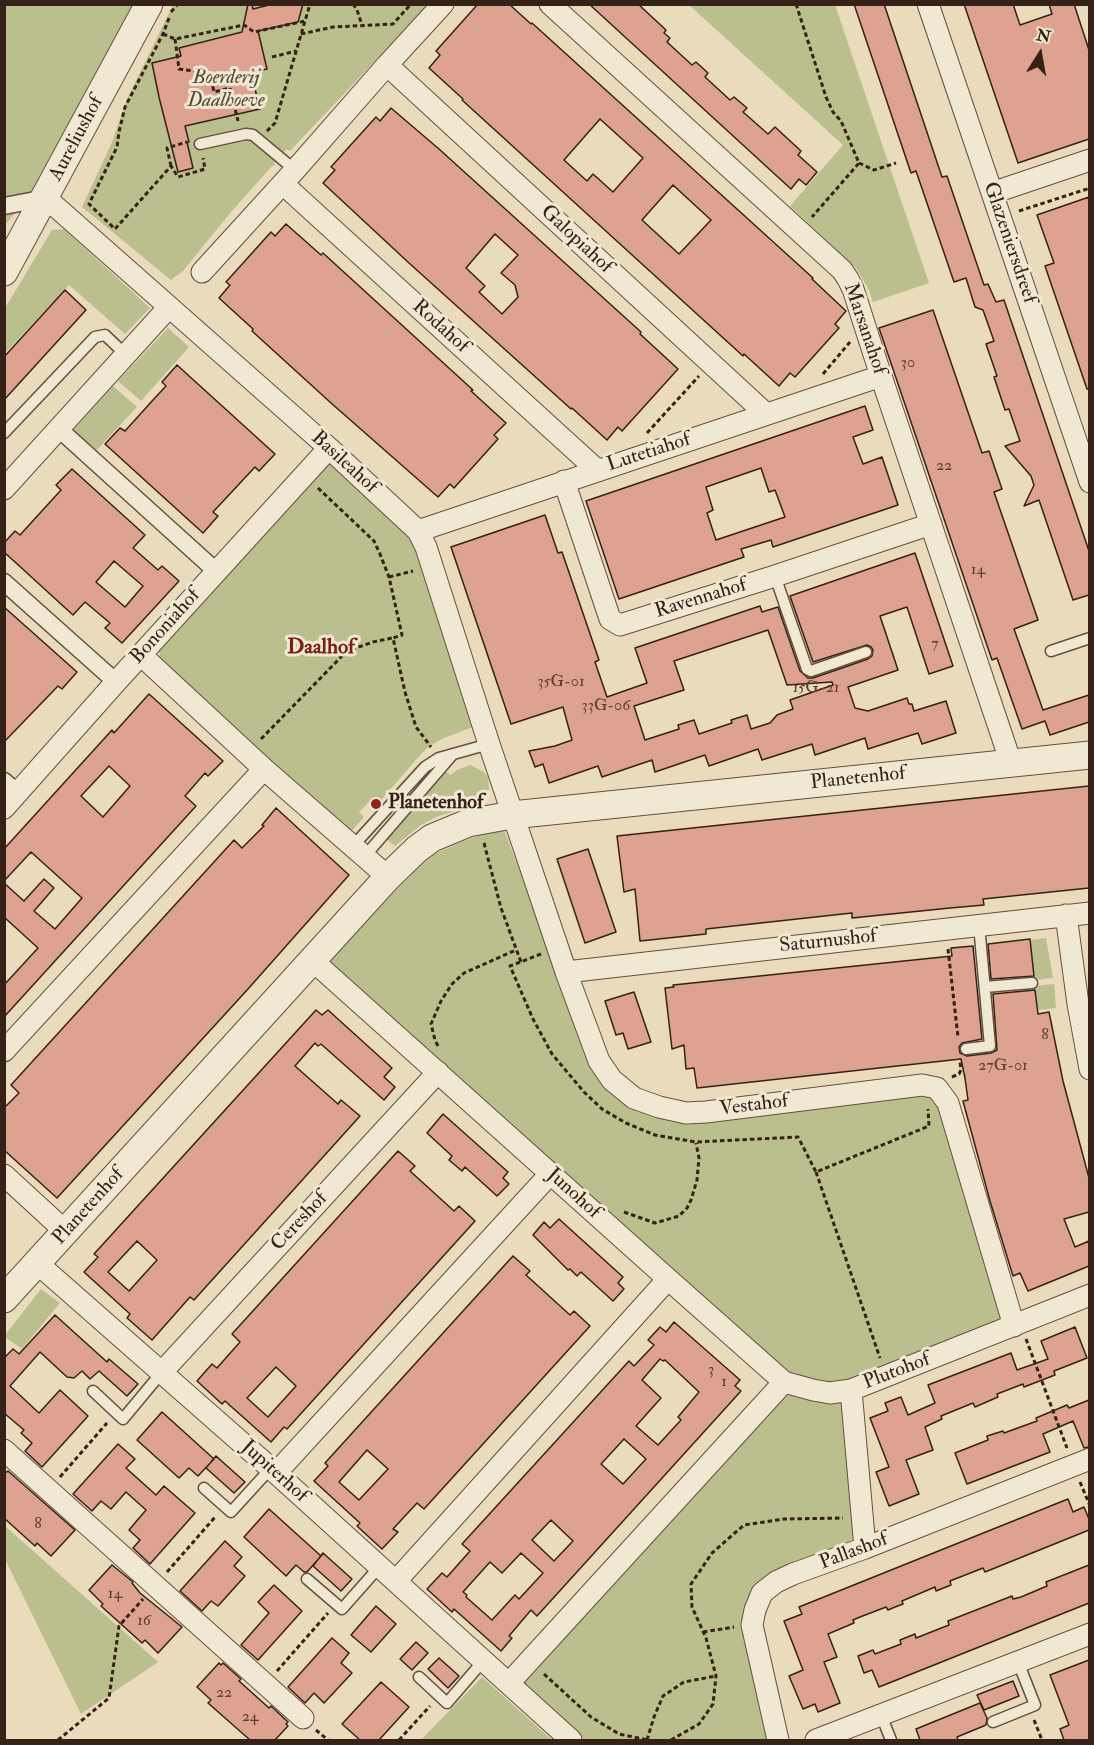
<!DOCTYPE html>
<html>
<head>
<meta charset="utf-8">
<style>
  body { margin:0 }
  #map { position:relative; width:1094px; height:1745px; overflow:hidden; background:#eadbbd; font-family:"IM FELL Double Pica",serif }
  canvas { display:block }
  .frame { position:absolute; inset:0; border:6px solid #352115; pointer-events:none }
  .north { position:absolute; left:1010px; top:24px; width:60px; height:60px; -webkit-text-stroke:4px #f1e8d4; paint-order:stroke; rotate:11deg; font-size:16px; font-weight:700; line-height:24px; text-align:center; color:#352115 }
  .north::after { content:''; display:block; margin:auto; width:21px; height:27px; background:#352115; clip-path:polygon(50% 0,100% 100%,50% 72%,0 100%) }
</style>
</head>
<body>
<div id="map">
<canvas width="1094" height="1745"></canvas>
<div class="frame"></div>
<div class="north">N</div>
</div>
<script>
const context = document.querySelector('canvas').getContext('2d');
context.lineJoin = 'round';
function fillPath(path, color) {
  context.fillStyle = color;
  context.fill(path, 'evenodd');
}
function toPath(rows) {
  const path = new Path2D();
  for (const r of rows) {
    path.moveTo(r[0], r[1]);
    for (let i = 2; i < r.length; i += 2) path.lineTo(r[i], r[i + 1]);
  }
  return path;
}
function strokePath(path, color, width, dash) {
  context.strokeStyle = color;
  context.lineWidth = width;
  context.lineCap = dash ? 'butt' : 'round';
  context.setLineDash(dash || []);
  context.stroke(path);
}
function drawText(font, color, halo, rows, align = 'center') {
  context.font = font + ' "IM FELL Double Pica",serif';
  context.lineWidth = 6;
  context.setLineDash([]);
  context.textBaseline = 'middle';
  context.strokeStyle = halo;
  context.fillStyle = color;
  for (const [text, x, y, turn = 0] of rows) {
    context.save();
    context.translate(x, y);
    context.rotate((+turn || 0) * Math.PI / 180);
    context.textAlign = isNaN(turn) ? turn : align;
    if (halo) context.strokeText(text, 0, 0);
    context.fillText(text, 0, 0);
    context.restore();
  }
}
fillPath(toPath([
  [5,5,134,5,35,189,5,225],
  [173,5,428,5,290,151,287,149,274,163,275,165,272,166,231,212,183,271,171,280,82,207,112,142,128,97],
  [689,5,835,5,929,283,873,302,869,290,856,268,790,206,843,145],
  [64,229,150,308,125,334,69,285,5,353,5,308,52,230],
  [168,328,189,347,141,401,118,381],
  [113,386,137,407,93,454,69,435],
  [327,456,414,542,473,727,444,738,431,745,422,753,376,806,370,801,359,812,364,817,349,834,160,660,159,650],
  [470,765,484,772,488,778,489,789,487,798,481,803,436,817,421,825,395,846,386,839,445,771,451,775,457,770],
  [504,830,559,973,588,1062,643,1109,934,1088,1011,1323,831,1390,795,1383,327,964,399,887,432,855,461,842,492,831],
  [1046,938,1053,978,1034,980,1030,940],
  [1054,984,1056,1008,1038,1010,1035,986],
  [41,1289,60,1303,22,1349,5,1337,5,1335],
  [787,1389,847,1397,861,1546,754,1594,773,1740,578,1740,516,1682],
  [4,1526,5,1526,158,1662,81,1714,5,1559],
  [482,1677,552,1740,421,1740]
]), '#bbbf8e');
const building = toPath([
  [248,4,252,4,253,9,273,4,303,4,298,22,258,31,267,69,251,73,260,109,185,126,189,142,187,142,193,168,178,172,159,97,152,63,181,56,179,48,242,32,248,4],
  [478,4,509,4,531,24,532,23,813,278,812,279,846,311,835,324,839,328,795,377,790,373,779,386,744,354,743,356,462,100,463,99,429,68,440,55,436,51,478,4],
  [600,119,643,158,613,192,593,174,587,181,564,160,600,119],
  [673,185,711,220,679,254,642,220,673,185],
  [589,4,638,4,666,30,664,33,670,38,667,42,692,65,696,62,708,73,705,77,730,100,734,97,747,108,743,112,768,134,775,127,801,151,798,155,817,172,806,185,799,179,791,189,589,4],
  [854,4,884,4,942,177,947,176,984,285,988,284,996,302,1004,300,1089,551,1089,595,1073,600,1039,500,1024,506,1034,485,1031,476,1005,446,1020,441,1009,409,1005,410,994,377,997,376,986,344,994,341,988,324,983,310,975,307,966,278,954,282,916,171,911,173,854,4],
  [964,4,1013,4,1020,25,1052,14,1049,4,1074,4,1089,50,1089,139,1018,163,964,4],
  [391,108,439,149,641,332,640,334,678,369,622,431,618,427,607,440,572,408,571,409,409,263,323,183,335,170,331,167,348,148,376,117,380,121,391,108],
  [495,234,518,255,501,273,515,285,518,297,502,314,479,292,485,286,466,268,495,234],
  [1089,197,1089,389,1087,389,1045,266,1054,263,1037,215,1089,197],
  [286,224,321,255,323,253,335,264,473,390,471,391,506,423,494,435,498,439,454,488,450,484,438,497,331,403,252,331,253,329,219,298,230,285,226,282,271,232,275,236,286,224],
  [65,290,86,310,4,400,4,357,65,290],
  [933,310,982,453,989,451,1002,489,994,492,1038,620,1014,629,1043,710,1089,695,1089,722,1050,735,1045,721,1022,729,997,658,992,660,879,328,933,310],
  [177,365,275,454,259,471,255,467,213,512,218,516,203,533,105,444,120,428,125,431,153,400,166,386,162,382,177,365],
  [865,406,873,430,853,437,863,464,882,457,898,505,773,547,771,540,741,549,744,557,619,599,586,501,865,406],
  [761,468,769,492,775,490,785,517,716,540,707,513,713,510,706,487,761,468],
  [72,469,145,535,133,548,158,570,162,566,179,581,122,643,105,628,110,623,85,602,73,615,4,552,4,543,15,531,20,535,61,490,56,485,72,469],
  [114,561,143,586,125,607,96,582,114,561],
  [545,515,558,553,562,552,599,660,595,662,607,697,647,683,635,648,760,606,762,612,778,607,800,671,808,678,813,678,868,659,872,656,873,650,871,647,867,645,813,662,790,596,915,553,953,666,929,674,907,607,880,616,898,670,848,687,855,708,868,711,907,698,909,704,912,704,914,711,946,701,956,733,922,744,918,733,868,749,865,738,815,755,812,744,762,760,758,749,709,766,705,755,655,772,652,760,602,777,598,766,549,783,543,764,535,767,529,751,555,746,572,740,563,707,511,724,451,547,545,515],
  [768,630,787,685,832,682,833,685,790,700,793,709,777,715,770,723,751,729,747,715,731,720,732,723,699,734,694,720,678,725,679,729,645,740,634,706,684,690,674,661,768,630],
  [4,607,77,672,62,689,58,686,4,742,4,607],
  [149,694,223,761,208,776,205,773,185,796,196,806,4,1017,4,985,38,948,4,917,4,883,24,901,44,879,54,888,34,911,55,929,82,898,31,852,4,881,4,849,112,730,114,733,149,694],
  [109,766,130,786,103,817,81,796,109,766],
  [1089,786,1089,888,983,899,984,905,950,908,852,918,852,913,706,929,706,934,640,941,635,889,624,892,617,836,1089,786],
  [276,808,349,875,248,989,57,1198,4,1150,4,1108,19,1093,11,1085,234,840,242,848,264,826,262,825,276,808],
  [588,849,616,932,585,943,557,859,588,849],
  [1030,939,1034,976,991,979,988,944,1030,939],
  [973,946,982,1039,962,1043,959,1047,960,1053,967,1056,991,1053,997,1050,993,994,1035,990,1038,1014,1049,1012,1063,1081,1089,1178,1089,1212,1064,1219,1075,1247,1089,1241,1089,1266,1028,1291,1020,1273,1013,1276,990,1201,963,1101,968,1100,965,1078,961,1059,697,1088,694,1068,686,1069,684,1045,672,1049,665,988,674,987,673,985,952,956,951,948,973,946],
  [634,992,651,1042,628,1049,623,1033,616,1035,605,1001,634,992],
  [316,1010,322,1015,328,1010,392,1068,384,1077,395,1087,384,1100,321,1044,318,1046,315,1043,295,1066,338,1104,341,1100,360,1116,194,1300,190,1297,152,1340,127,1318,130,1314,84,1272,98,1257,94,1254,316,1010],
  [137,1241,157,1260,129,1291,108,1272,137,1241],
  [443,1114,508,1172,503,1178,509,1184,497,1196,465,1167,462,1171,449,1160,452,1156,427,1133,443,1114],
  [398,1151,415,1166,410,1171,454,1211,459,1206,475,1221,287,1429,284,1427,271,1442,225,1401,222,1404,197,1381,212,1364,217,1368,240,1342,232,1334,398,1151],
  [276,1367,296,1386,268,1417,247,1398,276,1367],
  [559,1219,623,1277,618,1283,624,1289,613,1301,581,1272,577,1276,570,1269,568,1270,533,1235,544,1222,550,1228,559,1219],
  [513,1256,530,1271,526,1275,570,1315,574,1311,590,1326,424,1509,417,1503,393,1529,398,1532,382,1549,357,1526,360,1523,314,1481,328,1466,325,1463,513,1256],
  [367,1450,388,1469,359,1500,339,1482,367,1450],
  [55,1315,107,1362,109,1359,138,1384,127,1396,99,1371,90,1379,82,1371,74,1378,67,1377,40,1352,10,1386,39,1413,60,1390,88,1416,42,1467,25,1451,32,1443,21,1433,24,1430,4,1413,4,1358,13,1349,19,1354,55,1315],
  [674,1322,740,1380,735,1386,741,1391,537,1616,531,1610,509,1636,512,1638,501,1651,454,1609,452,1612,427,1589,442,1573,447,1577,470,1551,462,1544,629,1361,634,1366,654,1345,648,1340,660,1327,666,1332,674,1322],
  [660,1359,663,1361,665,1360,699,1392,678,1417,681,1420,658,1445,636,1426,661,1398,642,1380,660,1359],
  [624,1439,646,1459,623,1484,601,1464,624,1439],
  [551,1520,573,1541,554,1561,532,1540,551,1520],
  [521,1553,543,1573,519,1599,515,1595,492,1620,466,1597,467,1595,463,1592,490,1562,502,1573,521,1553],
  [1075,1327,1087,1358,1054,1371,1055,1375,1024,1387,1023,1384,997,1394,998,1397,975,1407,973,1403,941,1416,942,1419,925,1427,933,1450,906,1460,919,1494,889,1506,876,1472,889,1467,870,1418,888,1411,885,1403,901,1397,908,1415,935,1403,928,1385,1011,1353,1017,1370,1048,1359,1041,1341,1075,1327],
  [1089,1400,1089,1447,1084,1448,1073,1421,1043,1434,1050,1452,967,1484,955,1453,988,1440,987,1436,1003,1431,1004,1433,1037,1421,1036,1418,1067,1405,1069,1408,1089,1400],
  [162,1412,214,1459,198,1476,189,1468,179,1478,137,1440,162,1412],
  [118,1444,135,1459,126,1468,156,1495,164,1486,195,1513,150,1564,133,1548,140,1540,129,1530,146,1510,126,1492,111,1509,101,1501,92,1511,73,1494,118,1444],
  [216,1456,245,1482,234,1493,206,1468,216,1456],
  [8,1471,75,1530,51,1556,37,1543,35,1546,4,1518,4,1474,8,1471],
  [1068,1499,1073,1512,1084,1507,1089,1519,1089,1530,985,1572,983,1568,950,1581,951,1585,936,1591,935,1587,902,1601,903,1604,895,1607,888,1610,886,1607,860,1617,853,1620,854,1623,828,1634,837,1657,824,1662,840,1703,818,1712,815,1704,803,1709,789,1676,803,1670,784,1621,802,1614,799,1607,1068,1499],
  [269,1509,321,1556,307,1572,304,1572,296,1565,286,1576,244,1537,269,1509],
  [225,1541,242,1557,234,1566,245,1576,218,1606,211,1601,202,1611,180,1591,225,1541],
  [323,1553,352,1579,341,1591,313,1566,323,1553],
  [112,1565,133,1582,132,1583,140,1593,182,1627,158,1653,145,1640,142,1643,101,1606,103,1604,89,1590,112,1565],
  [1089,1565,1089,1603,879,1687,872,1670,864,1673,858,1656,873,1650,875,1654,901,1644,900,1640,915,1634,916,1638,949,1625,948,1621,1012,1596,1013,1599,1021,1597,1047,1586,1046,1582,1089,1565],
  [274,1585,302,1611,258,1660,241,1645,269,1613,258,1602,274,1585],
  [376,1606,396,1624,371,1652,351,1635,376,1606],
  [332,1638,349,1653,341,1663,352,1673,324,1703,314,1693,305,1703,288,1687,332,1638],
  [416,1642,428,1653,412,1670,400,1659,416,1642],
  [439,1658,459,1676,448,1688,428,1669,439,1658],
  [1089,1660,1089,1740,1064,1740,1060,1729,1069,1725,1050,1675,1089,1660],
  [219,1663,221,1665,223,1663,241,1679,239,1681,269,1708,271,1706,288,1722,286,1724,288,1726,275,1740,250,1740,208,1703,211,1700,197,1687,219,1663],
  [1013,1681,1019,1696,984,1710,977,1695,1013,1681],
  [381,1682,409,1707,379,1740,360,1740,342,1724,381,1682],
  [980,1703,987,1718,986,1725,957,1737,958,1740,920,1740,916,1729,980,1703]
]);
fillPath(building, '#dea291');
strokePath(building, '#352115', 1.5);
const service = toPath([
  [200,144,246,134,253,135,295,170],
  [4,433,95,337,105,335,126,355],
  [775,576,807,669,811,671,866,652],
  [1051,651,1090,638],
  [353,846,425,767,439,758,489,744],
  [365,856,453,754],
  [985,987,1032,983],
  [966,1049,990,1046,979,925],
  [93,1391,123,1419,162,1372],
  [204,1488,231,1512,271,1468],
  [307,1579,342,1609,380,1566],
  [419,1677,447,1703,484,1660],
  [881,1715,891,1740],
  [993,1722,1035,1705,1018,1662]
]);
const pedestrian = toPath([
  [4,206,46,198],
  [59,429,217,572],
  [4,582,116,682],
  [4,781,18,793]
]);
const minor = toPath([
  [550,4,842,270,848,279,853,289,881,376,1011,763],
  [928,4,1090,482],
  [387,65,766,414],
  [283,184,597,470],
  [992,193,1090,160],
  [46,198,329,448,418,531,426,547,489,744,566,972,599,1061,612,1080,634,1098,659,1107,686,1113,706,1112,922,1085,937,1088,948,1103,1014,1326],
  [202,272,295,170,387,65,443,4],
  [564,481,610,619,620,625,775,576,931,524],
  [4,489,169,307],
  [418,531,881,376],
  [141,655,264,769,388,877],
  [4,808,116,682,329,448],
  [1066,915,1078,1004,1090,1069],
  [312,960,668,1279,784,1382,813,1390,830,1393,851,1390],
  [566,972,1090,913],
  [4,1051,264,769],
  [4,1175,66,1232],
  [37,1263,276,1473,571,1740],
  [162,1372,438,1072],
  [4,1450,303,1718],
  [276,1473,551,1173],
  [865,1548,851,1390,1090,1295],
  [396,1581,668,1279],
  [509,1683,784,1382],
  [778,1740,752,1625,755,1610,762,1593,776,1582,793,1574,865,1548,1090,1459],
  [816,1740,1090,1634]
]);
const tertiary = toPath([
  [4,272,149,4],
  [4,1299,388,877,417,849,432,838,468,823,512,815,1090,755]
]);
strokePath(service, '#62503f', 13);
strokePath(pedestrian, '#62503f', 19);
strokePath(minor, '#62503f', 23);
strokePath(tertiary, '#62503f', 29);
strokePath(toPath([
  [353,4,357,10,362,25],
  [796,4,826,97,833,112,841,121,859,163,812,217],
  [171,12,178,4],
  [169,18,163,34,125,107,119,132,117,147,89,204,115,229,171,166,178,177,205,169,203,158],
  [163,34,175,39,244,25,254,32,305,21],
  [301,34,333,27,393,24,411,4],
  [175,39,179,69,210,73,214,92,230,88,238,121],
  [272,57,296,51],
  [267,131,275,123,310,4],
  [859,163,874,170,896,163],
  [171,166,167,148,187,142],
  [1019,211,1090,188],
  [823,374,850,342],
  [647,433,699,376],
  [318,488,374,541,380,554,389,577,402,635,393,638,405,692,416,727,431,747],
  [389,577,413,571],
  [261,739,343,655,350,650,373,642,392,638],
  [484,843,501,908,521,962],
  [948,949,958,1037],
  [541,954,510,966,533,1019,552,1054,584,1092,602,1109,626,1123,655,1135,696,1142,798,1137,816,1172,929,1126,928,1109],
  [438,1046,435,1040,431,1024,441,1001,452,984,464,973,516,950],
  [952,1077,959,1074,961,1070,960,1062],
  [816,1172,880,1358],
  [624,1212,655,1223,679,1216,687,1208,691,1200,697,1180,699,1158,696,1143],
  [1026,1339,1067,1448],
  [60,1477,107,1423],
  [1080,1482,1090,1506],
  [167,1572,216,1516],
  [703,1632,734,1627],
  [277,1671,328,1613],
  [544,1674,591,1717,619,1734,648,1740],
  [1034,1720,1042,1740],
  [316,1730,328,1740],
  [58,1740,109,1698,119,1626,143,1599],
  [399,1740,430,1706],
  [647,1740,654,1717,663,1696,684,1682,716,1676],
  [671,1740,699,1724,713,1704,716,1676,706,1638,692,1607,691,1584,712,1553,744,1525,784,1519,843,1518]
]), '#352115', 3, [4.5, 3]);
strokePath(service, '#f1e8d4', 10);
strokePath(pedestrian, '#f1e8d4', 16);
strokePath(minor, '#f1e8d4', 21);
strokePath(tertiary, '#f1e8d4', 27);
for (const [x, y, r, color] of [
  [376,804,6,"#8f2418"]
]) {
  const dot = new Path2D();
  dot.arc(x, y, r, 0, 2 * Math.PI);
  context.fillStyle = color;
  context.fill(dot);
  strokePath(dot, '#f1e8d4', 2);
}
drawText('16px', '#5f4134', null, [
  ["30",908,364],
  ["22",944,467],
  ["14",978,571],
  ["7",935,645],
  ["35G-01",561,683],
  ["15G-21",816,689],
  ["33G-06",606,707],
  ["8",1045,1036],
  ["27G-01",1003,1067],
  ["3",711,1371],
  ["1",724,1383],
  ["8",38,1525],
  ["14",115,1595],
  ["16",144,1622],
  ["22",224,1694],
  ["24",250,1718]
]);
drawText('italic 20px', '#564833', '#f1e8d4', [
  ["Boerderij",226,79],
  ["Daalhoeve",226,102]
]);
drawText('20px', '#352115', '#f1e8d4', [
  ["Aureliushof",77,139,-62],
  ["Galopiahof",576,240,43],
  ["Glazeniersdreef",1009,243,71],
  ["Rodahof",440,327,42],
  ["Marsanahof",864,329,71],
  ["Lutetiahof",649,453,-18],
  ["Basileahof",344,463,42],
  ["Ravennahof",701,599,-17],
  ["Bononiahof",166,627,-48],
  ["Planetenhof",858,779,-6],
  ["Saturnushof",828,942,-6],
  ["Vestahof",754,1106,-7],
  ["Junohof",573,1194,42],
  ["Planetenhof",89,1207,-48],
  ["Cereshof",300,1222,-47],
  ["Plutohof",897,1372,-21],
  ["Jupiterhof",274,1472,42],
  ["Pallashof",854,1552,-21]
]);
drawText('bold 20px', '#352115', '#f1e8d4', [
  ["Planetenhof",388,804]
], 'left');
drawText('bold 21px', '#7a1f14', '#f1e8d4', [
  ["Daalhof",321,648]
]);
</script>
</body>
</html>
